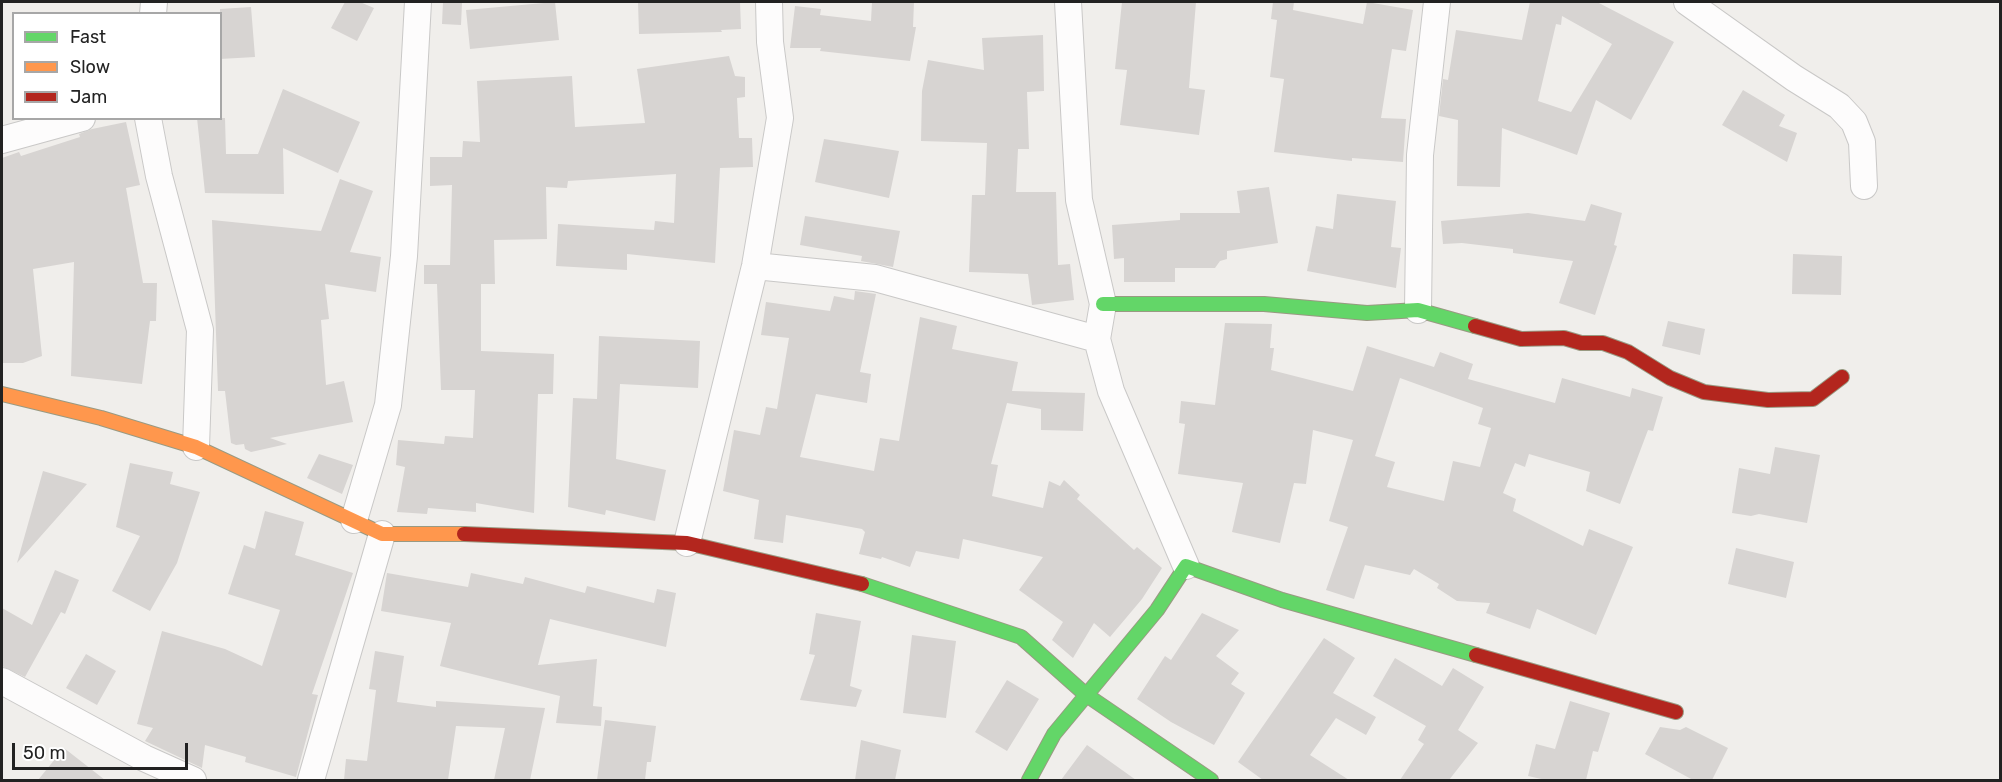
<!DOCTYPE html>
<html>
<head>
<meta charset="utf-8">
<style>
  body { margin:0 }
  #map { position:relative; width:2002px; height:782px; overflow:hidden; background:#f0eeeb; font-family:Rubik,sans-serif }
  canvas { display:block }
  .frame { position:absolute; inset:0; border:3px solid #222; pointer-events:none }
  .legend { position:absolute; left:12px; top:12px; width:210px; height:108px; box-sizing:border-box; background:#fff; border:2px solid #a7a7a7; margin:0; padding:8px 10px; list-style:none; font-size:18px; color:#222 }
  .legend li { display:flex; align-items:center; gap:12px; height:30px }
  .legend b { width:30px; border:2px solid #a7a7a7 }
  .scale { position:absolute; left:12px; top:743px; width:176px; height:27px; box-sizing:border-box; border:3px solid #222; border-top:0; padding-left:8px; font-size:18px; line-height:21px; white-space:nowrap; color:#222; -webkit-text-stroke:4px #fff; paint-order:stroke }
</style>
</head>
<body>
<div id="map">
<canvas width="2002" height="782"></canvas>
<div class="frame"></div>
<ul class="legend">
<li><b style="height:8px;background:#63d668"></b>Fast</li>
<li><b style="height:8px;background:#ff974d"></b>Slow</li>
<li><b style="height:8px;background:#b3261e"></b>Jam</li>
</ul>
<div class="scale">50 m</div>
</div>
<script>
const context = document.querySelector('canvas').getContext('2d');
context.lineJoin = 'round';
function fillPath(path, color) {
  context.fillStyle = color;
  context.fill(path, 'evenodd');
}
function toPath(rows) {
  const path = new Path2D();
  for (const r of rows) {
    path.moveTo(r[0], r[1]);
    for (let i = 2; i < r.length; i += 2) path.lineTo(r[i], r[i + 1]);
  }
  return path;
}
function strokePath(path, color, width, dash) {
  context.strokeStyle = color;
  context.lineWidth = width;
  context.lineCap = dash ? 'butt' : 'round';
  context.setLineDash(dash || []);
  context.stroke(path);
}
fillPath(toPath([
  [345,2,360,2,374,8,357,41,331,28],
  [443,2,462,3,461,25,442,24],
  [555,2,559,40,470,49,466,10],
  [638,2,740,2,741,29,721,30,722,32,639,34],
  [872,2,914,2,913,27,916,27,910,61,820,51,821,48,790,48,795,6,821,9,820,15,871,21],
  [1122,2,1196,2,1189,88,1205,90,1199,135,1120,125,1127,70,1115,69],
  [1273,2,1294,2,1293,10,1363,24,1367,2,1413,10,1406,51,1392,49,1381,118,1406,119,1403,162,1352,158,1352,161,1274,152,1284,79,1270,77,1277,20,1271,19],
  [1530,2,1597,2,1674,42,1631,120,1596,100,1577,155,1502,128,1500,187,1457,186,1458,120,1439,116,1443,79,1448,80,1456,30,1522,40],
  [1562,16,1612,44,1571,112,1538,101,1556,24,1561,25],
  [251,7,255,57,220,59,220,9],
  [1043,35,1044,91,1027,92,1029,149,1018,149,1016,192,1056,192,1058,265,1070,264,1074,300,1032,305,1028,274,969,272,972,195,985,195,987,143,921,141,922,91,928,60,984,70,982,38],
  [729,56,735,76,745,77,745,97,737,98,739,138,752,138,753,167,720,168,715,263,627,254,627,270,556,266,558,224,654,230,655,221,674,223,676,174,568,181,567,188,546,187,547,239,494,240,495,284,481,284,481,351,554,354,553,394,538,394,534,513,476,503,476,512,428,508,427,514,397,512,405,467,396,465,398,440,444,444,445,436,473,438,475,390,441,390,437,284,424,284,424,265,450,265,452,185,430,186,430,157,462,157,463,141,480,142,477,81,572,76,575,127,645,123,637,69],
  [283,89,360,122,338,173,283,148,284,194,205,193,197,118,225,118,226,154,258,154],
  [1743,90,1785,115,1779,126,1797,133,1787,162,1722,125],
  [126,122,140,185,126,188,143,283,157,283,156,321,150,321,142,384,71,376,74,262,33,269,42,356,23,363,2,363,2,158,19,152,21,156,80,137,79,134,92,129],
  [824,139,899,151,889,198,815,182],
  [340,179,373,191,350,252,381,257,376,292,325,284,329,319,321,320,326,385,344,381,353,422,270,438,287,444,251,452,245,449,244,444,236,445,231,443,225,391,218,391,212,220,321,231],
  [1269,187,1278,243,1227,251,1227,259,1220,261,1215,268,1175,268,1175,282,1124,282,1124,258,1114,259,1112,225,1180,220,1180,213,1240,213,1237,191],
  [1337,194,1396,201,1391,247,1401,248,1396,288,1307,271,1316,226,1333,229],
  [1591,204,1622,213,1614,245,1617,246,1595,315,1559,303,1573,261,1513,253,1513,249,1462,243,1443,244,1441,221,1528,213,1585,221],
  [805,216,900,231,893,267,861,261,862,256,800,245],
  [1793,254,1842,256,1841,295,1792,294],
  [855,291,876,294,860,372,871,374,867,403,816,394,800,457,874,471,880,438,899,441,920,317,957,326,952,349,1018,362,1012,391,1085,393,1083,431,1041,430,1041,409,1007,403,991,464,998,465,992,496,1043,508,1049,481,1060,486,1064,480,1080,495,1077,499,1134,550,1137,547,1162,568,1142,599,1110,637,1094,623,1073,658,1052,640,1063,622,1019,590,1043,557,963,539,959,559,916,551,910,567,882,557,881,559,859,554,865,532,862,529,786,515,783,543,754,539,759,500,723,491,734,430,760,435,766,407,777,409,789,338,761,335,766,302,830,311,834,296,854,300],
  [1668,321,1705,329,1700,355,1662,346],
  [1225,323,1272,324,1270,348,1274,348,1271,370,1353,391,1367,346,1434,367,1440,352,1473,364,1468,379,1555,403,1562,378,1630,397,1632,388,1663,397,1653,431,1648,430,1620,504,1586,491,1590,472,1529,454,1525,467,1515,463,1503,493,1516,499,1513,511,1583,546,1589,529,1633,547,1596,635,1537,609,1530,629,1486,613,1490,603,1457,601,1437,588,1439,584,1414,569,1410,575,1365,565,1354,599,1326,590,1348,527,1329,521,1353,440,1313,430,1306,484,1294,483,1280,543,1232,532,1243,483,1178,474,1185,424,1179,423,1181,401,1215,405],
  [1400,378,1483,408,1478,424,1491,428,1480,467,1453,461,1444,501,1387,487,1395,462,1375,456],
  [599,336,700,341,698,388,620,384,616,459,666,470,655,521,606,510,605,515,568,507,573,398,597,399],
  [1775,447,1820,455,1807,523,1759,514,1751,516,1732,513,1739,468,1770,474],
  [319,454,353,465,342,494,307,478],
  [130,463,173,472,170,484,200,492,177,563,150,611,112,591,140,536,116,527],
  [43,471,87,484,17,563],
  [265,511,304,522,295,555,353,573,312,694,318,695,296,777,245,762,246,757,205,745,202,768,145,741,153,728,137,724,162,631,225,649,262,666,280,610,228,594,244,545,255,549],
  [1736,548,1794,562,1786,598,1728,584],
  [55,570,79,580,65,614,61,612,25,677,2,666,2,608,32,625],
  [387,573,468,587,471,573,523,584,525,577,585,593,587,586,654,603,657,589,676,593,666,647,550,619,538,665,597,659,593,706,602,707,601,726,556,723,560,696,440,666,451,623,381,611],
  [816,613,861,621,850,686,862,690,856,707,800,700,815,655,809,654],
  [1202,613,1239,630,1216,656,1239,673,1231,684,1245,693,1214,745,1171,722,1137,699,1165,656,1171,660],
  [912,635,956,641,946,718,903,713],
  [1324,638,1355,658,1333,693,1376,717,1366,735,1336,718,1310,755,1349,780,1263,780,1238,762],
  [375,651,404,656,397,702,436,707,436,701,545,708,530,780,494,780,505,728,456,726,448,780,344,780,346,759,367,761,376,690,369,689],
  [86,654,116,671,97,705,66,688],
  [1395,658,1442,686,1453,668,1484,687,1458,730,1478,743,1449,780,1400,780,1424,744,1418,740,1426,726,1373,696],
  [1007,680,1039,699,1007,751,975,732],
  [1570,701,1610,713,1598,752,1593,751,1586,780,1546,780,1528,776,1536,744,1555,749],
  [605,720,656,726,651,762,647,762,645,780,597,780],
  [1660,727,1680,730,1686,727,1728,748,1712,780,1693,780,1645,754],
  [861,740,901,750,895,780,855,780],
  [1087,745,1136,780,1061,780],
  [64,748,105,780,38,780]
]), '#d7d4d2');
const street = toPath([
  [1068,2,1079,200,1103,304,1097,339,1111,391,1186,566],
  [1687,2,1794,78,1839,106,1854,122,1862,142,1864,186],
  [153,14,154,2],
  [148,118,159,176,200,330,196,447],
  [2,140,82,118],
  [755,266,875,278,1097,339],
  [1418,310,1420,155,1437,2],
  [354,520,388,405,404,256,418,2],
  [687,543,755,266,780,118,770,42,769,2],
  [2,681,144,758,193,780],
  [311,780,382,534]
]);
const fast = toPath([
  [1103,304,1264,304,1367,313,1418,310,1475,326],
  [862,584,1021,637,1085,694,1211,780],
  [1029,780,1054,734,1157,610,1186,566,1282,600,1476,655]
]);
const slow = toPath([
  [2,394,101,418,196,447,382,534,464,534]
]);
const jam = toPath([
  [1475,326,1521,339,1564,338,1581,343,1603,343,1628,352,1670,378,1704,392,1768,400,1813,399,1842,377],
  [464,534,687,543,862,584],
  [1476,655,1676,712]
]);
strokePath(street, '#c9c8c7', 28);
strokePath(fast, '#999a82', 16);
strokePath(slow, '#999a82', 16);
strokePath(jam, '#999a82', 16);
strokePath(street, '#fdfcfc', 26);
strokePath(fast, '#63d668', 14);
strokePath(slow, '#ff974d', 14);
strokePath(jam, '#b3261e', 14);
</script>
</body>
</html>
